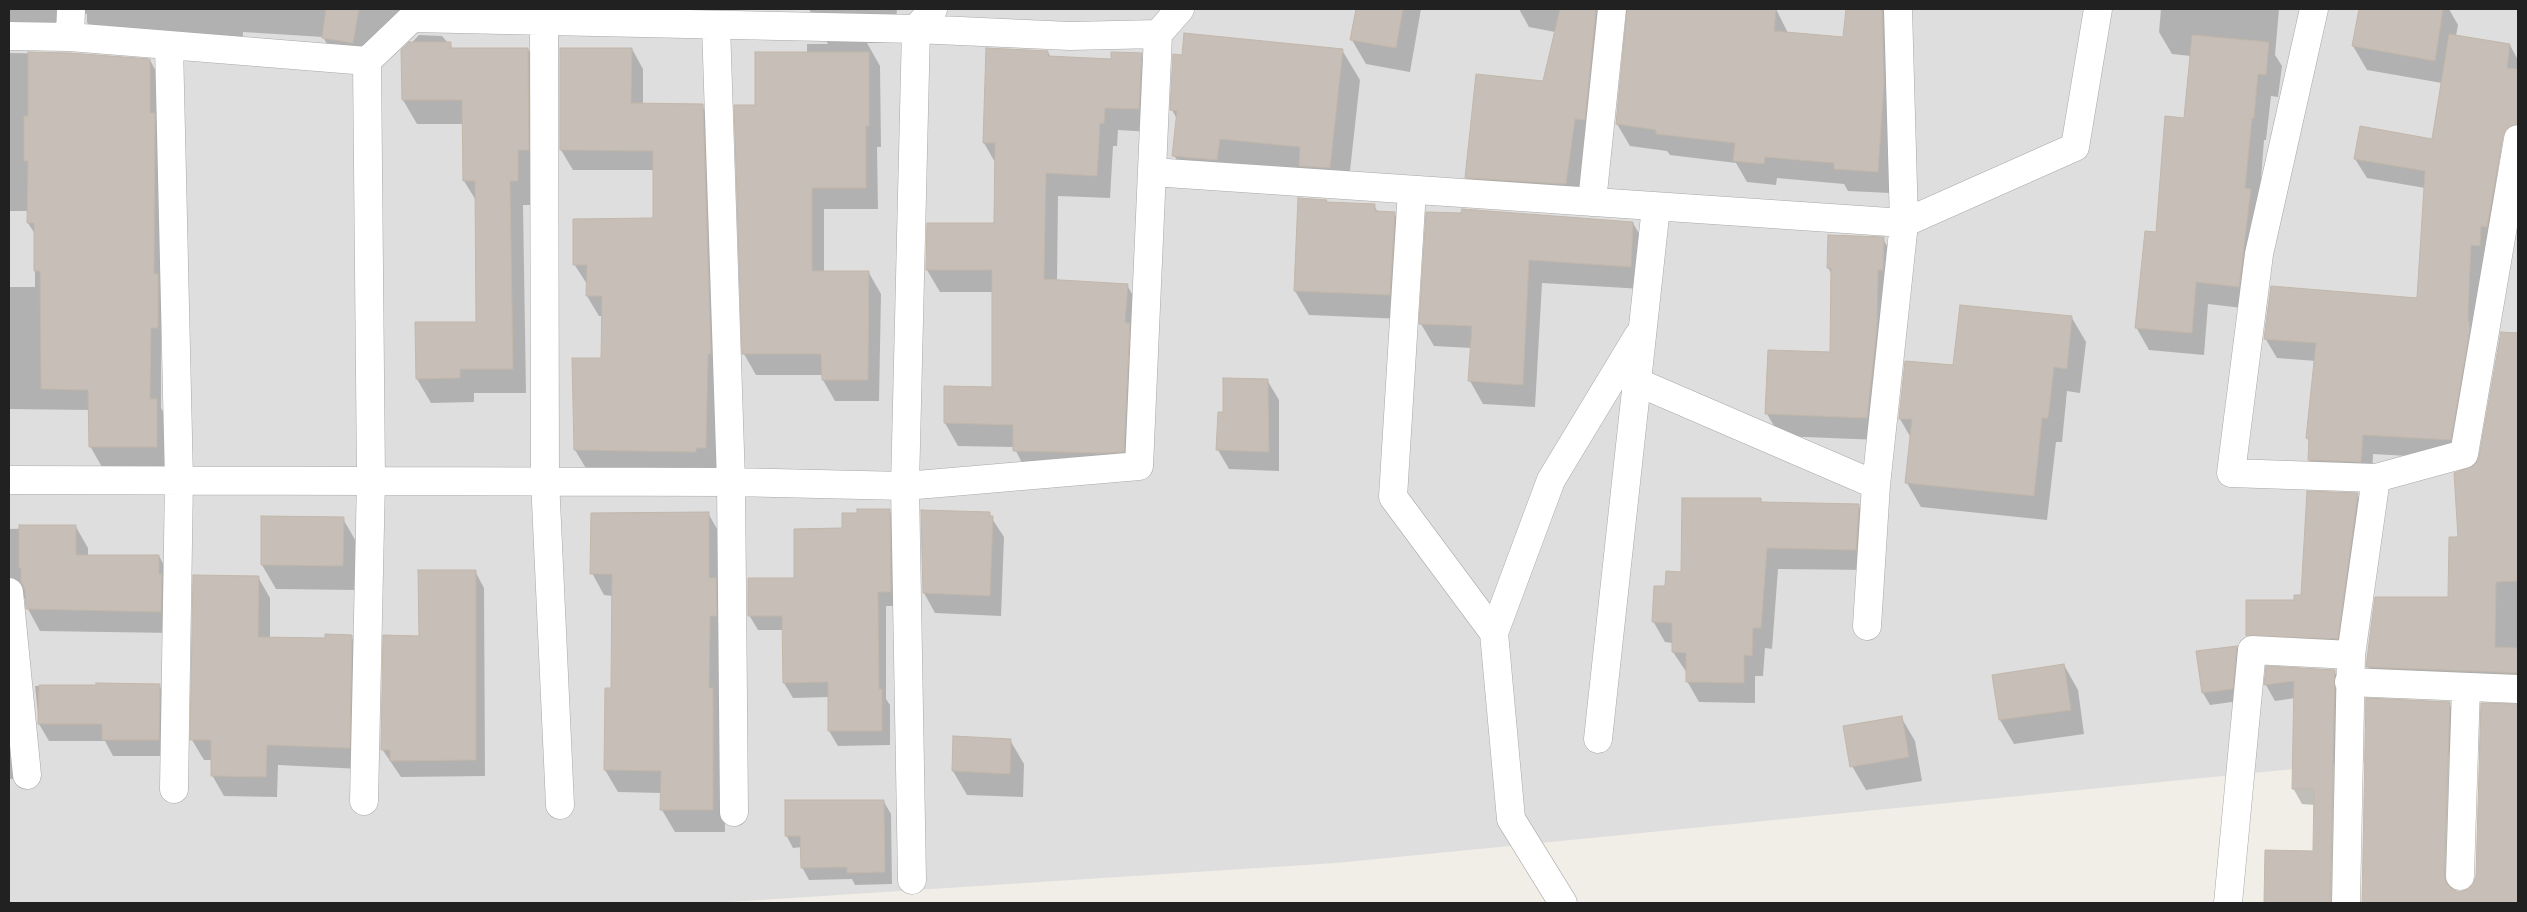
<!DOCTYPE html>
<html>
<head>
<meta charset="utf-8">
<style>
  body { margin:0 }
  #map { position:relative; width:2527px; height:912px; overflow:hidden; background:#f1eee7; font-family:Arial,sans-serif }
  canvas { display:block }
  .frame { position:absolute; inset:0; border:10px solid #212121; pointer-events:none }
</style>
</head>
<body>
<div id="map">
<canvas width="2527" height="912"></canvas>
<div class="frame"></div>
</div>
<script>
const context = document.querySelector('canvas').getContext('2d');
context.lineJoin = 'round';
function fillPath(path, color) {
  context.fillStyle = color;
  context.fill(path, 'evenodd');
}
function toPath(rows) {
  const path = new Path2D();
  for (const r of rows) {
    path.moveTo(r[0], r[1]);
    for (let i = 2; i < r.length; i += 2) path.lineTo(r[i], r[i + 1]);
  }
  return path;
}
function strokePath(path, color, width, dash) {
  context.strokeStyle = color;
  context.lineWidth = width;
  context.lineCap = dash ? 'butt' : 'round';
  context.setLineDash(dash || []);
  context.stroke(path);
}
fillPath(toPath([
  [9,9,2518,9,2518,747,1336,863,714,903,9,903]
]), '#dfdede');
fillPath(toPath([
  [9,9,457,9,335,58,323,37,243,32,242,52,99,43,87,22,87,14,84,13,9,47],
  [809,9,897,9,895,36,885,36,886,43,867,43,880,66,881,147,877,147,878,209,824,209,824,273,869,273,881,294,879,401,835,401,823,380,823,375,756,375,744,354,757,107,807,53,807,44,828,44],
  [1357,9,1421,9,1410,72,1366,64,1352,40],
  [1519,9,1776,9,1788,33,1844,38,1847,9,1894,9,1890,193,1848,191,1844,184,1777,178,1776,185,1747,182,1736,163,1670,155,1667,151,1630,146,1617,124,1628,15,1618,16,1578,206,1479,199,1466,177,1544,82,1555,32,1529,27],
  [2161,9,2279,9,2275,55,2282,66,2278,97,2271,96,2266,140,2264,140,2251,309,2208,304,2204,355,2149,350,2136,327,2185,120,2191,56,2172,54,2159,32],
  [2360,9,2449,9,2458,25,2456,36,2510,45,2518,60,2518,81,2511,129,2504,128,2495,189,2505,207,2491,265,2482,265,2479,350,2461,459,2373,454,2372,481,2321,479,2309,460,2310,443,2307,438,2316,361,2277,358,2265,338,2418,299,2425,188,2367,178,2355,159,2433,140,2442,83,2367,70,2353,46],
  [419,35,442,36,454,50,528,49,542,73,532,205,523,205,526,393,474,393,474,402,431,403,417,379,478,323,477,202,464,181,464,124,417,124,403,100,403,52],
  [632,49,643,69,643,105,702,106,714,126,717,468,707,468,707,472,587,470,575,450,574,359,602,360,603,316,599,316,587,296,587,284,574,264,654,219,655,170,573,170,561,150],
  [1342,50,1360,80,1347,198,1191,186,1174,155,1177,119,1172,110],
  [1048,52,1051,58,1112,60,1141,55,1154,77,1152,132,1118,130,1117,146,1113,146,1110,198,1058,196,1057,281,1127,285,1140,308,1136,474,1027,473,1014,447,958,446,945,423,993,388,993,292,940,292,927,270,995,224,996,164,984,143],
  [9,53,69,54,150,60,161,81,161,408,168,420,168,467,102,467,90,446,90,410,9,409,9,287,35,287,35,234,28,223,28,211,9,211],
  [1326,201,1328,204,1374,206,1378,212,1394,213,1408,237,1403,319,1309,315,1295,291],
  [1427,213,1633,223,1646,246,1643,289,1542,283,1535,407,1483,404,1470,381,1472,348,1434,346,1421,324],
  [1883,239,1896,261,1880,440,1780,436,1767,414,1831,354,1833,276,1828,268],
  [2072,318,2086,342,2080,393,2067,391,2062,442,2056,442,2047,520,1921,507,1907,483,1911,438,1900,419,1954,367],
  [2502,333,2518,334,2518,688,2377,682,2368,667,2449,598,2460,539,2476,466,2480,458],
  [1267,380,1279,400,1279,471,1229,469,1218,450,1224,413],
  [2357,494,2370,517,2350,661,2260,658,2247,635,2302,597],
  [1760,499,1763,504,1858,505,1871,526,1868,570,1778,569,1772,649,1765,648,1763,676,1755,676,1755,703,1699,702,1687,681,1687,673,1673,652,1673,643,1665,642,1653,621,1666,588],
  [889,510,898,525,899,606,886,606,886,699,890,705,890,745,838,746,829,731,829,697,793,698,784,683,783,630,758,630,749,615,795,579,858,514],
  [708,513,721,536,725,832,675,832,662,810,662,793,618,792,605,770,613,690,613,596,604,595,592,573],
  [989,514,1004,537,1001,616,935,613,924,593],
  [343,519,357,543,356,590,276,589,262,565],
  [76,527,88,548,88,556,159,556,171,578,173,633,40,631,28,609,26,599,21,598,9,605,9,529],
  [475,571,484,588,485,776,401,777,382,749,420,637],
  [258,577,270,598,270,639,326,640,351,636,363,657,361,769,278,765,277,797,224,796,212,775,212,760,204,760,192,740],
  [2237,647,2244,659,2239,701,2210,705,2203,693],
  [2064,665,2078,690,2084,734,2014,744,2000,720],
  [2334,671,2344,687,2341,903,2265,903,2266,851,2314,852,2315,805,2302,804,2293,788,2295,698,2275,701,2266,685],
  [159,685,169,702,168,756,113,756,105,741,49,741,39,724,35,686],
  [9,698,14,746,13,779,9,779],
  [2367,700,2449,703,2458,719,2453,891,2459,893,2468,891,2475,884,2477,877,2482,704,2518,704,2518,903,2362,903],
  [1901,717,1915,741,1922,781,1866,790,1852,766],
  [1010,740,1024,764,1023,797,967,795,953,771],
  [884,802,891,814,892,884,855,885,852,879,809,880,802,867,802,847,793,848,786,835]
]), '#0003');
const building = toPath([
  [326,9,359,9,353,43,322,38,326,9],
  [1356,9,1403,9,1396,48,1350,40,1356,9],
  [1560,9,1596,9,1585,120,1575,119,1566,184,1465,178,1476,74,1543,81,1560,9],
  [1627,9,1776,9,1774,31,1843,37,1846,9,1882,9,1884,84,1878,172,1834,169,1834,163,1765,157,1764,164,1733,161,1735,143,1656,134,1656,130,1616,124,1627,9],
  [2359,9,2443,9,2435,61,2352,46,2359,9],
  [1184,33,1343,49,1330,168,1299,166,1300,147,1220,139,1217,160,1172,156,1177,111,1170,110,1173,54,1182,55,1184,33],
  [2449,34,2510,44,2507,68,2518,69,2518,124,2506,129,2503,136,2487,227,2481,226,2480,246,2471,245,2468,316,2470,329,2451,440,2363,435,2361,462,2308,460,2309,439,2306,438,2316,343,2264,339,2271,286,2417,298,2425,171,2354,159,2360,126,2432,139,2449,34],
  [2192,35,2269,42,2266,75,2258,74,2254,118,2252,118,2245,188,2251,189,2239,287,2196,282,2192,333,2135,328,2145,231,2156,232,2165,116,2184,118,2192,35],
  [409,42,451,42,451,48,528,48,529,150,518,150,518,181,510,181,513,369,460,369,460,378,416,379,415,322,476,322,475,181,463,181,462,100,402,100,401,50,409,42],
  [560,48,632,48,631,103,703,104,711,354,708,354,706,448,696,448,696,452,574,450,572,358,601,358,602,296,586,296,587,265,573,265,573,219,653,218,653,151,560,150,560,48],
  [986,48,1048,51,1048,56,1111,59,1111,52,1142,53,1139,109,1105,108,1104,124,1100,123,1097,176,1046,173,1044,279,1128,284,1125,323,1130,323,1124,452,1103,453,1013,451,1013,425,944,423,944,386,992,387,992,270,926,270,927,223,994,223,995,143,983,143,986,48],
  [28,52,69,53,150,59,150,113,155,113,154,274,158,274,158,328,151,328,150,399,157,399,157,447,89,447,88,390,41,389,40,271,34,271,34,223,27,223,28,161,24,161,24,116,28,116,28,52],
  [755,52,869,52,869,126,866,126,866,188,812,188,812,271,869,271,868,380,822,380,821,354,742,354,734,105,755,105,755,52],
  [1298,198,1327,200,1326,202,1375,204,1375,211,1395,212,1390,295,1294,291,1298,198],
  [1462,209,1633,222,1631,267,1529,260,1523,385,1468,381,1472,326,1419,324,1426,212,1461,213,1462,209],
  [1828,235,1884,237,1883,270,1878,270,1877,328,1867,418,1765,414,1768,350,1830,352,1831,268,1827,268,1828,235],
  [1960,305,2072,316,2067,369,2054,367,2048,418,2042,418,2034,496,1905,483,1912,419,1899,419,1905,361,1953,365,1960,305],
  [2501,332,2518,333,2518,581,2496,582,2495,647,2518,648,2518,673,2366,667,2375,597,2448,597,2449,537,2458,537,2454,473,2475,465,2479,457,2501,332],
  [1223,378,1268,379,1269,452,1216,450,1218,412,1223,412,1223,378],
  [2307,491,2358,493,2338,639,2246,636,2246,600,2294,600,2294,595,2301,595,2307,491],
  [1682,498,1761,498,1761,502,1859,504,1856,550,1767,548,1761,628,1753,628,1752,656,1744,655,1744,683,1686,682,1686,653,1672,652,1672,623,1652,622,1654,586,1665,586,1666,571,1681,572,1682,498],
  [857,509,890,509,891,592,878,592,879,689,882,689,882,731,828,731,828,682,783,683,782,616,748,616,748,578,794,578,794,529,842,528,842,513,857,513,857,509],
  [921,510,990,512,990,516,993,516,990,596,923,593,921,510],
  [709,512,709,578,716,578,717,616,710,616,710,625,709,688,713,688,713,810,660,810,661,771,604,770,605,688,611,688,612,574,590,574,591,513,709,512],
  [261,516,344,517,343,566,261,565,261,516],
  [19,525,76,525,76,555,159,555,159,574,162,574,161,612,26,609,25,590,21,582,21,568,19,568,19,525],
  [418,570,476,570,476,760,390,761,390,750,381,750,383,635,419,636,418,570],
  [193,575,259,576,258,637,325,638,325,634,352,635,350,748,267,745,266,777,211,776,211,740,190,740,193,575],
  [2237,646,2233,689,2202,693,2196,651,2237,646],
  [2064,664,2071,710,1999,720,1992,675,2064,664],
  [2266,666,2335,670,2330,903,2264,903,2265,850,2313,851,2314,789,2292,789,2294,681,2264,685,2266,666],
  [96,683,160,684,159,740,102,740,102,724,38,724,39,685,96,685,96,683],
  [2366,698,2450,702,2444,876,2447,884,2452,889,2459,892,2468,889,2473,884,2476,876,2481,703,2518,704,2518,903,2362,903,2366,698],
  [1902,716,1909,757,1850,767,1843,726,1902,716],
  [953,736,1011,739,1010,774,952,771,953,736],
  [785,800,884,800,885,872,847,873,847,867,801,868,800,836,785,836,785,800]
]);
fillPath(building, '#c6beb7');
strokePath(building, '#c2b7aa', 1);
const minor = toPath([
  [2314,9,2259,254,2231,473,2376,478,2464,454,2518,139],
  [544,21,545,480,560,805],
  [716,25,731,482,734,812],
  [9,36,70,37,367,61,412,18,916,29,1070,36,1158,34,1180,9],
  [70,37,71,9],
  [169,45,179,480,174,789],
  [1152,172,1904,223,2075,147,2098,9],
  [1412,190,1393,497,1494,633,1511,819,1563,903],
  [1592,202,1612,9],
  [1637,382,1876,485],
  [9,480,731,482,905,486,1139,466,1158,34],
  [9,592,27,775],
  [1867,626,1876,485,1904,223,1898,9],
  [1494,633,1551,480,1638,336],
  [2349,682,2518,689],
  [1598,739,1656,207],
  [364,801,371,479,367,61],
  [2460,876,2466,687],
  [912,880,905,486,916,29,933,9],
  [2228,903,2252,650,2351,655],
  [2346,903,2351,655,2376,478]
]);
strokePath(minor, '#a8a8a8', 29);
strokePath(minor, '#fff', 28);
</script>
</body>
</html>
